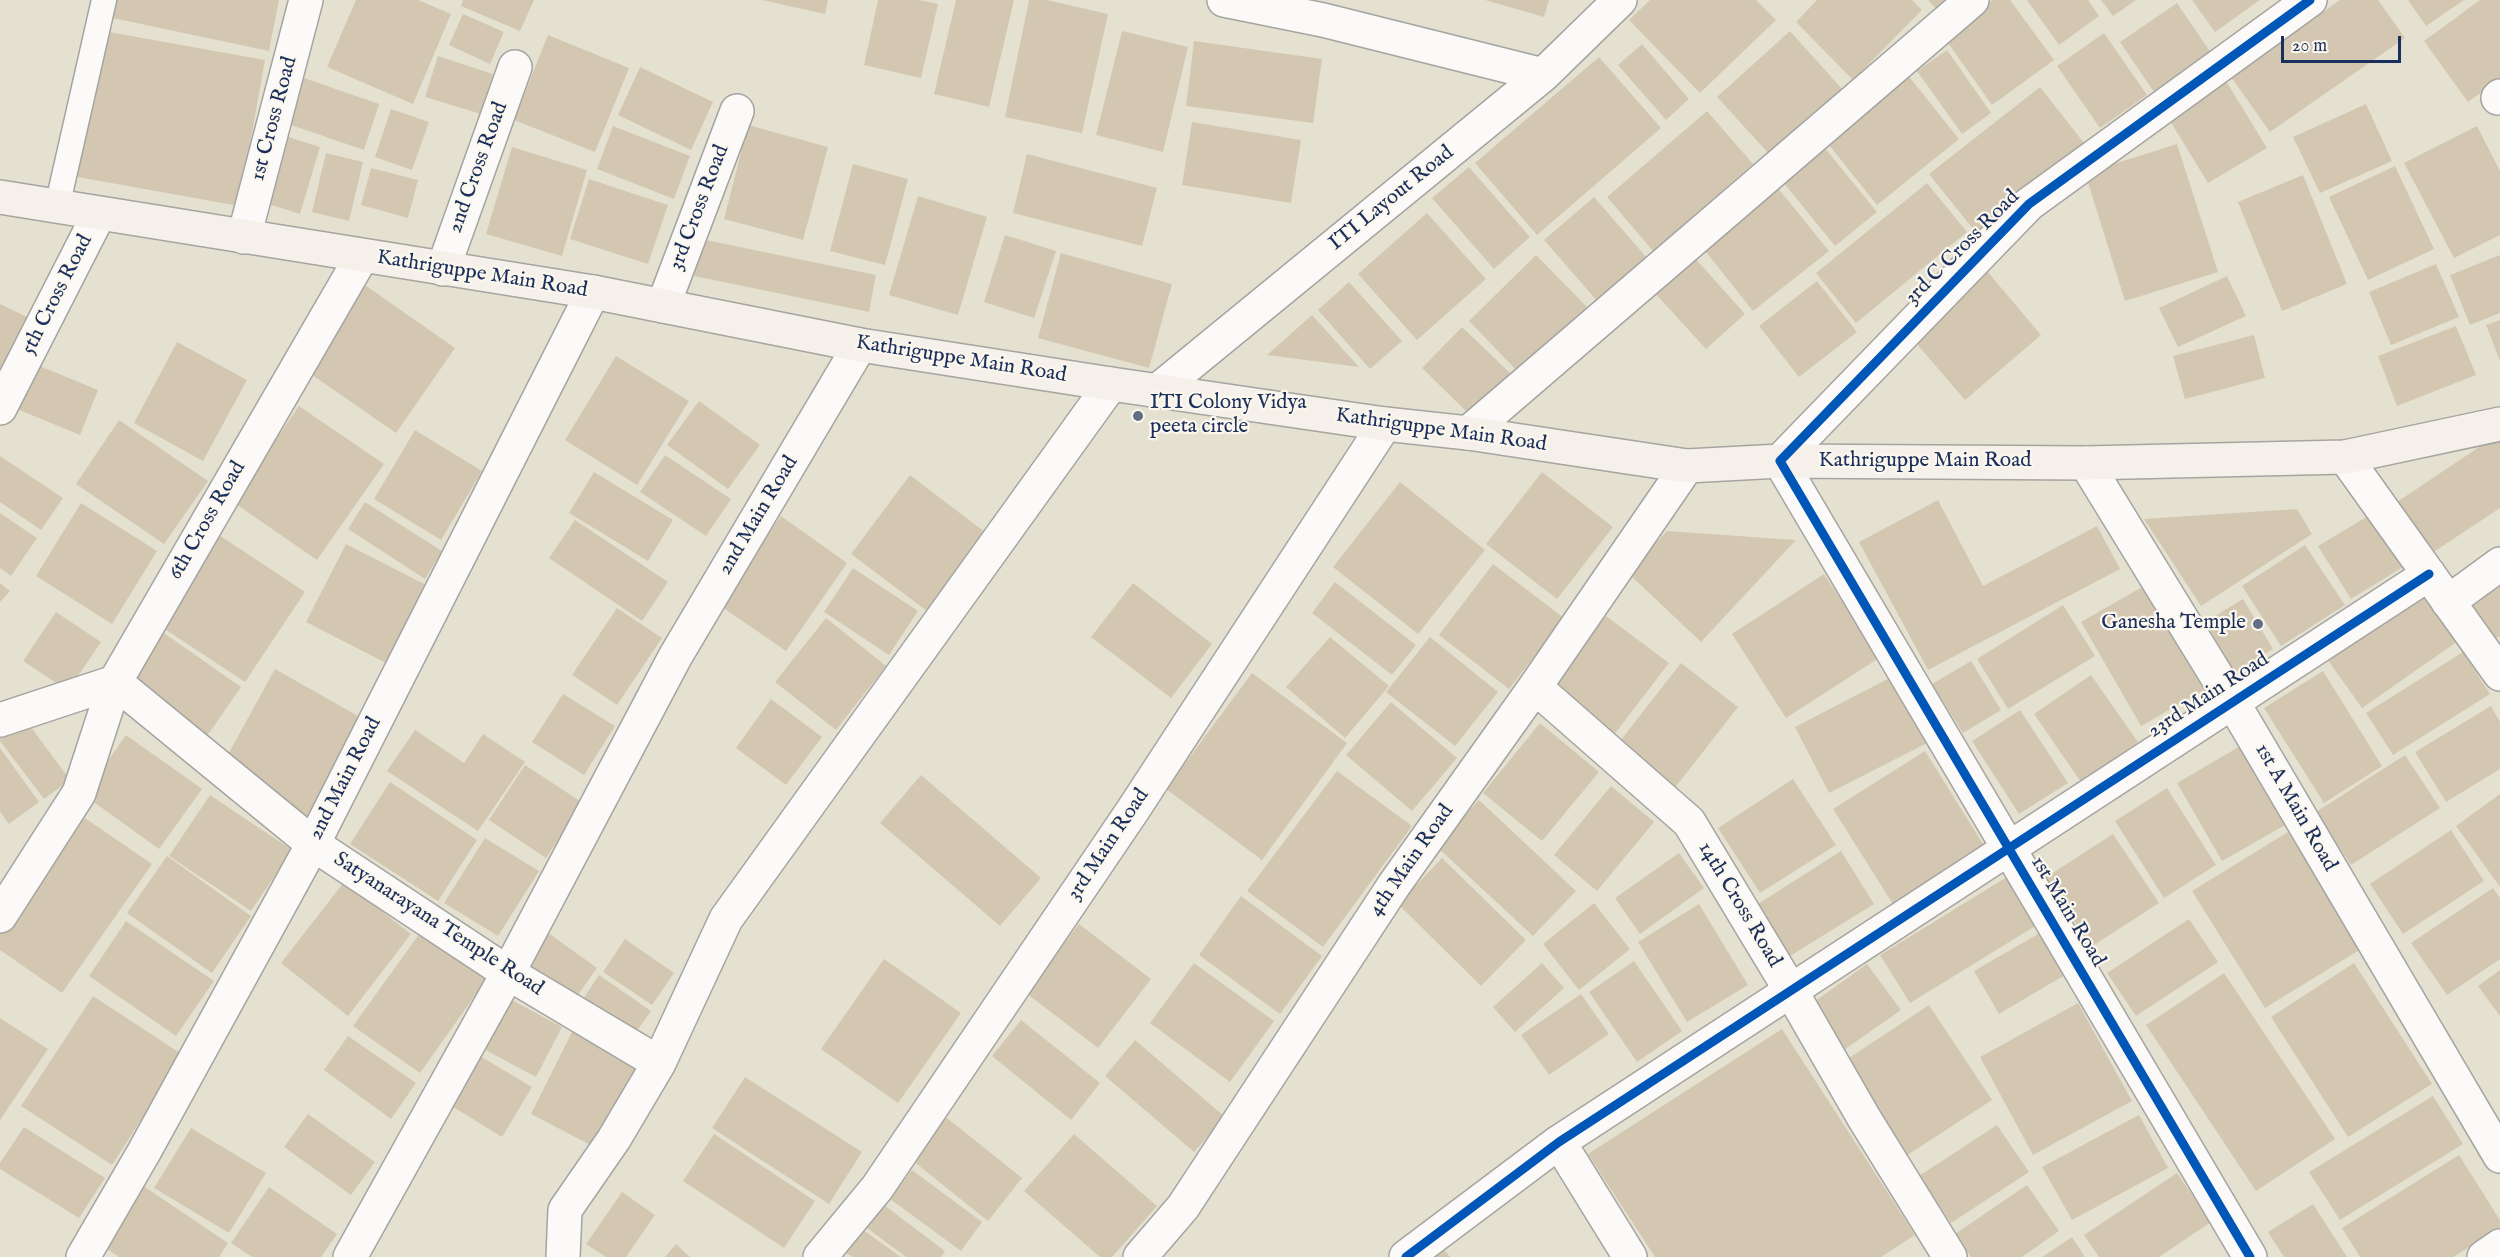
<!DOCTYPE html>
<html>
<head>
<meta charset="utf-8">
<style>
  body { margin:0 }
  #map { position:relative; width:2500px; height:1257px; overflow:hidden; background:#e5e1d1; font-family:"IM FELL English",serif }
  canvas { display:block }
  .scale { position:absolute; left:2281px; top:36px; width:120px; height:27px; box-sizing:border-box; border:3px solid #1b2f5e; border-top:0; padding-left:8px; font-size:18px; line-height:21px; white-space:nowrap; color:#1b2f5e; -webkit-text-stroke:4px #fbf7ec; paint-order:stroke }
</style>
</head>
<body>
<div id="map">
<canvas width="2500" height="1257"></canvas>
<div class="scale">20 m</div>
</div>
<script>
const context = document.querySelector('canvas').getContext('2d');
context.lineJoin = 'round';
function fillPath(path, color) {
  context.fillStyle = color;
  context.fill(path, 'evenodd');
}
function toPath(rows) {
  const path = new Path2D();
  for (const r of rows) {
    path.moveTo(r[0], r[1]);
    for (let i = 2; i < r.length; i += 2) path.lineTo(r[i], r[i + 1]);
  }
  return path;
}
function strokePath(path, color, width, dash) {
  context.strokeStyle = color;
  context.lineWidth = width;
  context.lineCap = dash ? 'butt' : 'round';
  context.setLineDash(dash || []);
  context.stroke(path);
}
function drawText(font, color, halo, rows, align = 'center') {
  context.font = font + ' "IM FELL English",serif';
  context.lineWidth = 4.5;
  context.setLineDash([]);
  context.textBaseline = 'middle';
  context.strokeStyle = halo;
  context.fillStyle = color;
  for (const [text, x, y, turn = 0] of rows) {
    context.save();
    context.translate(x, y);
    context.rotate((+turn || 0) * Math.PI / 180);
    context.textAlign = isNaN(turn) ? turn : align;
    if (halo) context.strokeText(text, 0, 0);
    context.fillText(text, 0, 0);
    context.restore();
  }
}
fillPath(toPath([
  [111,0,279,0,269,51,108,17],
  [356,0,418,0,451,14,413,104,327,67],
  [463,0,534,0,520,31,461,6],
  [762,0,828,0,825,14],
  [878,0,919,0,938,4,921,78,864,65],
  [956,0,1014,0,989,107,934,94],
  [1029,0,1047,0,1108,14,1082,133,1005,117],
  [1485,0,1549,0,1544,17],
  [1650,0,1756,0,1776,20,1700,93,1629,20],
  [1817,0,1912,0,1922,10,1853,80,1796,22],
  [1928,0,1950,0,1938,11],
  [1993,0,2010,0,2054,60,1992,105,1943,36],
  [2027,0,2088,0,2099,16,2059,45],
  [2101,0,2136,0,2113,16],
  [2192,0,2260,0,2215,32],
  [2340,0,2378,0,2405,38,2270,132,2231,77],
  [2408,0,2464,0,2426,26],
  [2480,0,2500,0,2500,79,2468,102,2424,41],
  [2177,3,2213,56,2156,95,2120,42],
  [463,14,504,32,490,64,449,45],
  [98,30,265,60,239,206,72,176],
  [1122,31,1188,47,1163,152,1096,135],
  [1790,31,1843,90,1770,155,1717,97],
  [2104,33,2147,95,2100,128,2057,66],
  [548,35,629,68,595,152,514,120],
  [1194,41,1322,59,1313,123,1186,106],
  [1642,44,1689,99,1666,120,1618,65],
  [1947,50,1991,113,1962,134,1917,71],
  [438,56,493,74,481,114,425,97],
  [1599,57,1661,128,1537,235,1475,163],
  [640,67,713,102,691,150,618,115],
  [1907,74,1959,139,1877,205,1825,140],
  [304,78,379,104,364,150,288,124],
  [2226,81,2267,148,2208,183,2167,116],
  [2040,87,2088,148,1978,235,1929,174],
  [2366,104,2392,161,2320,193,2293,137],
  [391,109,429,122,412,170,375,157],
  [1707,111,1753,164,1653,251,1607,197],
  [1192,122,1301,140,1291,203,1182,185],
  [748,125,828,147,803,240,724,219],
  [613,126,690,156,674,199,597,169],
  [2477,126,2500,171,2500,235,2454,258,2404,163],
  [282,135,320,147,300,214,262,202],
  [1820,142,1877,212,1835,246,1778,176],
  [2177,144,2218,272,2125,301,2085,173],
  [512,147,587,170,562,256,486,234],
  [326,153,363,162,349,221,312,212],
  [1027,154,1157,188,1142,246,1013,213],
  [853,164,908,179,885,265,830,251],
  [2395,166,2434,249,2368,280,2329,197],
  [1469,167,1530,237,1494,269,1432,198],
  [371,168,418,180,408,218,361,205],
  [2303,175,2347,284,2282,311,2238,202],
  [589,179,668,205,648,264,570,239],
  [1927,183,1967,232,1856,323,1816,273],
  [1777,187,1829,251,1753,311,1702,247],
  [918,196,987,217,958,315,889,295],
  [1594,197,1648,259,1598,302,1544,240],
  [1427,213,1486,279,1417,340,1358,274],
  [1005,235,1056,251,1034,318,984,302],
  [701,239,876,275,869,312,694,276],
  [1061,253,1172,284,1149,368,1038,338],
  [1536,255,1588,308,1521,375,1469,321],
  [2500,255,2500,313,2470,325,2450,275],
  [1693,256,1745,314,1706,349,1653,291],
  [2436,264,2459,317,2391,345,2369,292],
  [1987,271,2041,335,1965,400,1910,336],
  [2227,276,2246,316,2178,347,2159,308],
  [1817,281,1857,332,1799,377,1759,326],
  [1349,282,1402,341,1370,369,1318,310],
  [365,285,455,348,396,433,305,370],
  [0,304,29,318,0,377],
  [1312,315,1359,367,1267,355],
  [2500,320,2500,361,2486,325],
  [2456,326,2476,375,2397,406,2378,356],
  [1462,327,1510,373,1469,414,1422,368],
  [2254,335,2265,378,2185,399,2173,356],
  [177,342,247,380,203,461,134,423],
  [616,356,689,401,637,485,565,440],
  [30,362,98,390,80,435,12,407],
  [699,401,760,445,728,489,667,445],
  [299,406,384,464,317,560,233,502],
  [119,420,208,481,164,544,76,484],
  [415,430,482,471,441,540,374,499],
  [2500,433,2500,508,2426,557,2391,506],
  [665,455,731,499,706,536,640,492],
  [0,456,63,498,41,530,0,502],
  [594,472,673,520,648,561,569,513],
  [1542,472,1613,527,1557,599,1486,544],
  [910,475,986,533,927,611,851,554],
  [1400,482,1485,550,1418,634,1333,567],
  [1938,500,1983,586,2097,526,2120,569,1928,670,1859,542],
  [365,502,442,551,425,579,348,529],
  [81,503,157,551,112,624,36,576],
  [2297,509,2312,534,2201,606,2144,519],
  [0,513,37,538,11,576,0,568],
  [2370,515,2403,567,2351,599,2318,546],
  [781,516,847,563,786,651,719,605],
  [575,520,668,582,642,621,549,558],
  [1667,531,1796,540,1701,642,1628,573],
  [216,533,305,592,245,682,157,624],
  [346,544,428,586,388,664,306,622],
  [2305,545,2345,605,2281,646,2242,586],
  [1493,564,1564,618,1509,689,1439,635],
  [853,568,918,611,889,655,824,612],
  [2500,568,2500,636,2493,640,2462,594],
  [1824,574,1879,658,1786,718,1732,634],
  [1335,582,1416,645,1392,675,1312,613],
  [0,583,10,591,0,602],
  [1133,583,1212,644,1171,698,1091,637],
  [2421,583,2461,639,2362,708,2322,652],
  [2144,586,2204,690,2141,726,2081,622],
  [2243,599,2273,649,2235,672,2205,622],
  [2063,605,2095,656,2008,709,1977,659],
  [617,608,662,638,617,705,572,675],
  [56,612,101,642,68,691,23,661],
  [1606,616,1669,663,1610,740,1548,693],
  [826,618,886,666,836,730,775,682],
  [164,633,241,687,205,739,128,685],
  [1330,637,1389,686,1345,738,1286,687],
  [1430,637,1498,692,1455,746,1386,692],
  [2463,652,2490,694,2393,755,2366,713],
  [1971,661,2001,710,1963,733,1932,684],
  [1681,663,1738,707,1674,789,1617,745],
  [275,669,365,720,311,818,221,767],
  [2323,671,2382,766,2324,803,2264,708],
  [1901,672,1935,739,1829,793,1795,727],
  [1252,673,1347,743,1262,860,1166,789],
  [2091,675,2138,742,2081,782,2034,714],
  [563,694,615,726,584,775,532,742],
  [771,699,822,737,786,785,736,748],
  [1391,702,1457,758,1412,811,1346,755],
  [2491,706,2500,722,2500,769,2446,802,2415,752],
  [2020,710,2068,783,2019,814,1972,741],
  [25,719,70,780,44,799,0,741,0,738],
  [1540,723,1599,772,1542,841,1483,793],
  [415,730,464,763,483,734,525,762,478,831,387,771],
  [126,735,202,789,159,849,84,795],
  [2242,745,2287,824,2222,861,2177,783],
  [0,748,39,802,9,824,0,812],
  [1925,751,1988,852,1896,909,1833,809],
  [2405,755,2440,808,2351,865,2316,812],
  [525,765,583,803,546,858,489,820],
  [1337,771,1412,826,1323,947,1247,891],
  [921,775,1041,878,1000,926,880,823],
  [1793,779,1836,845,1760,893,1718,828],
  [390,782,477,840,438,901,350,844],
  [1611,786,1654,822,1597,891,1554,855],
  [2167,788,2216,865,2164,898,2115,821],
  [2500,794,2500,887,2456,826],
  [210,795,292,850,251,911,169,856],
  [1479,800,1576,891,1533,936,1436,846],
  [82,816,152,864,62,993,0,950,0,933],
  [2451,830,2484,881,2403,934,2370,884],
  [2288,832,2361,949,2265,1008,2192,891],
  [2113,834,2159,903,2091,947,2045,878],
  [485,838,539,871,498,936,444,903],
  [1841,851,1874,904,1790,956,1758,904],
  [1679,853,1704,888,1640,934,1615,898],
  [167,856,251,916,212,973,127,913],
  [1442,858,1526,940,1481,986,1398,904],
  [2007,877,2037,925,1910,1003,1880,955],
  [344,882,411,934,348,1016,281,963],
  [2493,888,2500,898,2500,959,2447,995,2411,943],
  [1241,896,1322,956,1280,1014,1199,955],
  [1594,903,1630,949,1579,990,1543,944],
  [1699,904,1748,985,1687,1022,1638,942],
  [2189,919,2218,962,2136,1016,2107,973],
  [126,921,214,981,176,1036,89,976],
  [1079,924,1151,979,1098,1048,1026,993],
  [425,926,491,973,420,1073,353,1026],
  [2050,927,2075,969,1999,1014,1974,971],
  [547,932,597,968,573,1002,523,967],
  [625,939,674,973,652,1005,603,972],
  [884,959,961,1013,898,1103,821,1049],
  [1634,961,1682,1031,1637,1062,1589,992],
  [1194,963,1274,1021,1230,1082,1150,1023],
  [1542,963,1564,988,1515,1032,1493,1007],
  [2354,963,2432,1084,2348,1137,2271,1017],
  [1867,964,1901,1010,1844,1050,1811,1004],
  [2500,970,2500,1016,2478,986],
  [2224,973,2335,1139,2256,1191,2146,1025],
  [599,975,651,1011,634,1035,583,999],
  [1581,994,1609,1034,1549,1075,1521,1035],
  [93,996,183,1055,112,1165,21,1106],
  [504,996,562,1027,536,1077,478,1046],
  [2078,1003,2132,1101,2033,1155,1980,1057],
  [1929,1005,1992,1100,1906,1156,1843,1062],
  [0,1018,48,1049,0,1120],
  [1021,1020,1100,1083,1071,1120,992,1056],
  [576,1024,645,1060,600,1150,531,1114],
  [1782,1029,1915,1235,1881,1257,1655,1257,1588,1154],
  [348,1036,416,1083,391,1119,324,1070],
  [1135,1040,1225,1117,1194,1152,1105,1076],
  [480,1056,532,1087,502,1137,450,1105],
  [745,1077,862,1152,829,1204,712,1128],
  [2433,1096,2463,1144,2340,1220,2309,1172],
  [308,1114,375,1162,351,1195,284,1147],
  [942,1114,1022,1178,988,1221,908,1157],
  [2139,1115,2168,1168,2072,1220,2042,1167],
  [1997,1125,2029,1172,1951,1223,1919,1176],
  [24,1127,105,1178,79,1218,0,1169,0,1163],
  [191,1128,266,1173,229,1233,154,1188],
  [714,1134,815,1201,784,1248,683,1181],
  [1074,1134,1157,1206,1112,1257,1100,1257,1024,1191],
  [2459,1155,2500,1220,2500,1228,2453,1257,2360,1257,2342,1228],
  [912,1170,982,1222,961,1251,890,1199],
  [2177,1173,2211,1222,2159,1257,2099,1257,2084,1235],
  [142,1185,228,1243,219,1257,119,1257,101,1245],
  [2027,1185,2059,1231,2022,1257,1971,1257,1955,1234],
  [269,1187,337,1234,321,1257,252,1257,231,1243],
  [622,1192,655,1215,626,1257,606,1257,586,1244],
  [2313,1204,2347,1257,2284,1257,2268,1232],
  [884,1205,945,1251,941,1257,906,1257,867,1228],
  [863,1230,901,1257,853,1257,846,1253],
  [2072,1237,2085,1257,2042,1257],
  [676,1244,690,1257,665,1257],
  [1440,1244,1450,1257,1422,1257]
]), '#d3c7b2');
const lane = toPath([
  [57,207,104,0]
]);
const street = toPath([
  [1224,0,1323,20,1543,75],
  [2498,98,2500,96],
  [244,237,306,0],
  [443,269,515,67],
  [663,306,737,111],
  [1157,391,1543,75,1620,0],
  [0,408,99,214],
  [1468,433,1972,0],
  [2345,457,2500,674],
  [2086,463,2232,701,2500,1156],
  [2448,602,2500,564],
  [115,682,313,844,508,973,659,1063],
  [1535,687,1689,822,1791,991,1864,1118,1950,1257],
  [0,720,115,682],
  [0,916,79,793,115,682,362,256],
  [1559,1142,1630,1257],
  [83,1257,144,1152,313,844,593,292],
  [350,1257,508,973,675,657,860,345],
  [563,1257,565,1210,614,1139,659,1063,726,919,1111,384],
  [820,1257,877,1188,1133,810,1385,424],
  [1140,1257,1183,1207,1394,885,1535,687,1687,466],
  [1406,1257,1559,1142,2429,574],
  [2250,1257,1780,461,2029,204,2310,0],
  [2484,1257,2500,1246]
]);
const secondary = toPath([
  [0,197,593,292,860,345,1111,384,1385,424,1468,433,1687,466,1780,461,2086,463,2345,457,2500,424]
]);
strokePath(lane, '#a4a4a1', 27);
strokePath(street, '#a4a4a1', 36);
strokePath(secondary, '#a4a4a1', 36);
strokePath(lane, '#fbfaf8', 24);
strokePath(street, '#fbfaf8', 33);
strokePath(secondary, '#f5f1ea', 33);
strokePath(toPath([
  [1406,1257,1559,1142,2429,574],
  [2250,1257,1780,461,2029,204,2310,0]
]), '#0057b8', 9);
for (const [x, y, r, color] of [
  [1138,416,6,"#626d86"],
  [2258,624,6,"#626d86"]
]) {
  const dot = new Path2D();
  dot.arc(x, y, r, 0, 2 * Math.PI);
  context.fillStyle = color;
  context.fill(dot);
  strokePath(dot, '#fbf7ec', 2);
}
drawText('21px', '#1b2f5e', '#fbf7ec', [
  ["1st Cross Road",275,119,-75],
  ["2nd Cross Road",479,168,-70],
  ["ITI Layout Road",1392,199,-39],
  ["3rd Cross Road",700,208,-69],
  ["3rd C Cross Road",1963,248,-45],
  ["Kathriguppe Main Road",482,275,9],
  ["5th Cross Road",58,295,-63],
  ["Kathriguppe Main Road",961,360,9],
  ["Kathriguppe Main Road",1441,431,8],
  ["Kathriguppe Main Road",1925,462],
  ["2nd Main Road",759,516,-59],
  ["6th Cross Road",208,521,-60],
  ["23rd Main Road",2209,696,-33],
  ["2nd Main Road",346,779,-63],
  ["1st A Main Road",2295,808,60],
  ["3rd Main Road",1109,845,-56],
  ["4th Main Road",1412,861,-55],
  ["14th Cross Road",1739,905,59],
  ["1st Main Road",2067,912,59],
  ["Satyanarayana Temple Road",438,925,33]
]);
drawText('21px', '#1b2f5e', '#fbf7ec', [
  ["ITI Colony Vidya",1150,404],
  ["peeta circle",1150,428],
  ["Ganesha Temple",2246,624,"right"]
], 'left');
</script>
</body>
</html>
